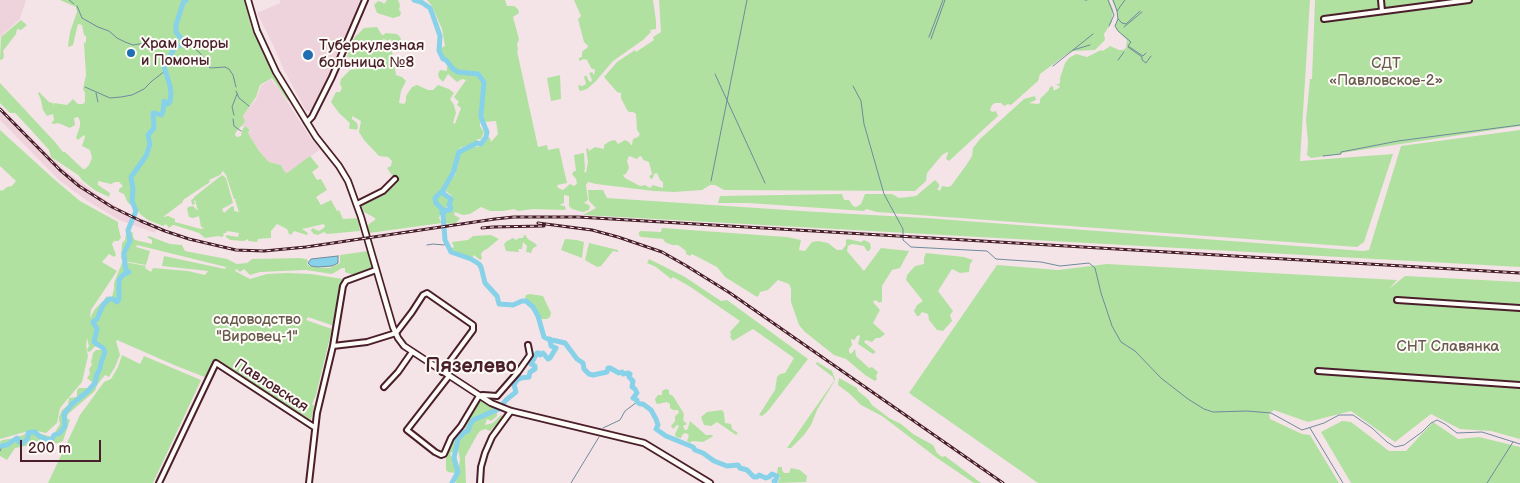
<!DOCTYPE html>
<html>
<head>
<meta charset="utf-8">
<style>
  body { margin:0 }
  #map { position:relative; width:1520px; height:483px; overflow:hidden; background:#f5e4e7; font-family:"Balsamiq Sans",sans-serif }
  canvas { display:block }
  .scale { position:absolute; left:20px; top:440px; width:81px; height:22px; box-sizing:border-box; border:2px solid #4a1f2b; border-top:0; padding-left:6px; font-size:15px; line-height:18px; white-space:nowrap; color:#4a1f2b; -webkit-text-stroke:4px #fdfcf7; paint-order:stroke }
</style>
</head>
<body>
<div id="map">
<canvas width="1520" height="483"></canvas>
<div class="scale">200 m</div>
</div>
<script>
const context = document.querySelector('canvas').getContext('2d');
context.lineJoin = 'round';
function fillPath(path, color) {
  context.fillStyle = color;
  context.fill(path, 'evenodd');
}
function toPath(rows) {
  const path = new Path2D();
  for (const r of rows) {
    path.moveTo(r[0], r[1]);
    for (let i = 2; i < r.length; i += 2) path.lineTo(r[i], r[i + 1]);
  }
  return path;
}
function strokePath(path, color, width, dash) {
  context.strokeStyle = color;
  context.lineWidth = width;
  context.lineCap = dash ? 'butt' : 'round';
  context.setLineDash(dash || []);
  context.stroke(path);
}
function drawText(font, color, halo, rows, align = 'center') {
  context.font = font + ' "Balsamiq Sans",sans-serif';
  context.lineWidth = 4;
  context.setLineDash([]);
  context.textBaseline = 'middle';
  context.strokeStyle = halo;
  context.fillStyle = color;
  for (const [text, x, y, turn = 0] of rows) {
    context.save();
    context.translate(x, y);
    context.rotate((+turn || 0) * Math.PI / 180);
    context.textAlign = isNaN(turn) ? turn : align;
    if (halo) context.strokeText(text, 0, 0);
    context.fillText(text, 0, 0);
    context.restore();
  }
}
fillPath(toPath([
  [0,0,26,0,20,19,0,37],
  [280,0,360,0,332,67,311,111,306,111,283,68,274,47,257,13,280,3],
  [271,79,276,86,277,86,312,140,321,149,287,173,284,171,281,165,269,162,259,151,248,133,251,131,248,127,241,126,242,117,256,99,261,86],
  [0,106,23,130,67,172,107,201,129,214,157,226,155,233,119,220,86,200,60,181,0,120]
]), '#efd3dc');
fillPath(toPath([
  [60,0,245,0,251,26,269,65,290,100,288,101,272,78,260,85,256,97,243,116,245,122,236,132,235,135,237,137,241,136,242,130,245,126,247,127,250,130,248,133,259,151,269,162,281,165,284,171,287,173,310,156,319,167,312,172,317,180,321,179,327,190,316,197,321,205,331,200,337,211,339,210,343,219,358,218,360,231,327,234,324,232,318,235,314,234,311,231,312,228,319,231,325,227,324,224,302,229,308,233,307,235,294,231,291,235,289,234,287,229,277,224,271,231,271,238,258,239,257,242,248,241,248,239,244,241,230,240,226,237,226,235,238,237,239,233,227,231,226,233,223,233,224,235,222,237,218,236,205,238,199,233,177,226,173,225,169,228,166,224,163,226,148,220,140,214,137,208,128,203,124,194,119,192,119,189,123,186,119,182,115,182,111,184,98,181,98,185,110,193,109,197,96,191,83,181,78,175,51,157,49,150,31,130,15,113,10,113,0,103,0,83,55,142,63,152,65,152,83,169,85,169,89,165,92,158,90,150,82,146,85,137,84,135,78,140,76,138,80,126,80,121,78,117,74,118,75,125,70,128,58,123,54,124,51,123,54,120,53,114,47,116,43,110,41,100,38,93,39,92,49,102,53,103,53,106,54,103,67,105,73,99,78,104,83,104,85,102,85,93,83,89,86,75,84,43,86,42,86,36,84,35,82,25,78,24,73,45,69,47,68,46,70,32,77,12,76,7],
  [223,171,226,175,234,199,237,200,235,200,239,212,234,211,234,207,232,206,224,213,222,209,233,203,226,178,222,175,194,197,194,198,191,200,192,204,193,205,195,204,194,201,195,200,198,211,193,206,188,207,187,209,189,217,193,218,199,216,201,227,204,228,201,229,175,222,175,219,168,216,163,217,183,202,183,200,210,182,209,180,220,175],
  [387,0,398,0,400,5,399,10,401,12,400,16,393,18,377,13,374,5,378,1,382,2,384,4],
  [427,0,505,0,507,6,514,6,518,9,519,13,513,17,519,39,517,44,518,51,517,51,538,147,547,145,548,150,559,148,567,183,557,185,558,188,563,190,570,184,574,186,577,184,576,179,572,174,574,171,576,171,574,155,584,153,585,169,584,171,586,173,588,162,586,149,588,148,589,151,595,147,604,149,604,145,610,141,615,140,618,144,625,140,629,142,631,145,632,145,633,139,638,137,640,134,637,130,636,114,633,112,629,112,627,110,621,98,621,93,617,92,604,77,617,62,635,50,636,52,654,40,653,37,661,32,659,0,1109,0,1113,9,1112,22,1104,34,1105,40,1095,50,1074,51,1067,54,1040,74,1038,81,1011,105,1008,104,1004,106,1001,103,995,103,992,105,990,110,992,112,996,111,998,116,949,161,946,159,948,153,947,152,942,155,927,173,926,181,915,191,724,190,715,185,710,185,702,190,674,192,654,191,596,184,588,182,586,185,588,200,584,203,589,205,590,207,589,210,583,212,572,209,569,206,569,196,564,195,564,203,559,205,565,206,566,209,564,210,533,209,518,211,514,209,503,211,490,211,481,207,470,214,463,215,455,212,454,215,460,218,456,223,452,224,446,223,444,213,445,211,451,211,453,209,452,207,450,206,452,196,446,191,445,189,447,184,456,174,456,169,461,153,474,147,481,146,487,137,490,138,491,142,498,134,496,121,484,122,484,117,480,114,480,126,484,132,481,139,477,139,477,142,460,148,457,151,452,171,442,189,443,193,449,199,446,208,442,210,439,218,442,223,369,233,367,229,368,226,369,224,375,220,375,218,364,212,361,205,365,203,364,202,377,195,383,196,383,193,396,181,387,168,391,166,392,161,388,157,379,156,364,140,359,132,361,121,352,116,352,119,357,123,358,128,356,130,353,129,350,129,349,128,350,123,339,113,331,102,336,92,340,92,342,88,340,84,341,79,350,70,356,69,358,64,358,61,355,58,347,57,351,44,355,37,364,28,377,27,382,35,384,35,385,33,397,34,400,37,403,45,402,48,400,48,392,43,391,39,387,41,384,39,381,41,390,46,393,55,396,75,402,77,406,81,401,91,399,103,404,104,406,101,406,96,412,87,417,85,428,90,433,90,438,85,449,89,454,93,450,99,454,105,456,113,453,123,455,124,461,108,457,105,459,102,454,97,466,80,462,79,457,82,448,74,443,82,439,78,438,74,440,70,447,71,447,67,449,64,441,53,441,48,445,46,442,29,432,6],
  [629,156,637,159,640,156,642,157,643,160,649,162,652,174,649,176,651,179,653,178,654,174,657,173,660,180,663,182,663,188,656,186,653,185,650,188,645,185,640,186,625,178,623,175,626,174,629,168,627,161],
  [574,0,653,0,656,21,656,29,650,30,651,32,643,40,613,61,595,82,587,89,581,91,579,90,578,85,582,86,586,84,584,77,586,75,589,81,591,82,592,80,589,73,592,72,594,75,595,70,591,68,587,60,584,59,579,61,579,58,582,57,582,52,584,50,587,48,588,46,584,42,578,19,581,16],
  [1112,0,1310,0,1300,161,1393,154,1364,242,1357,247,877,212,866,209,864,211,748,203,718,203,720,196,842,194,844,200,849,200,853,206,856,207,861,204,865,194,892,194,899,198,916,196,935,180,939,184,939,187,937,189,940,191,942,186,948,187,951,186,967,164,972,156,973,148,980,139,1024,99,1035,96,1036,100,1029,103,1038,104,1040,103,1040,99,1049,90,1049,88,1052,86,1054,88,1053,90,1055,90,1059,88,1060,86,1056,85,1060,83,1060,78,1065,63,1069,58,1076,54,1087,57,1101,50,1103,51,1110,46,1119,50,1123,50,1126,48,1127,40,1118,31,1115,26,1118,18,1117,11],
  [1315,0,1520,0,1520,126,1341,153,1341,154,1311,158,1307,155,1308,142,1306,120,1310,79,1312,79],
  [21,20,27,25,21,30,17,29,16,34,3,51,4,55,3,59,0,60,1,37],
  [560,75,561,99,551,101,547,78],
  [0,130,55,180,80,201,118,222,118,226,121,238,118,241,114,241,112,244,116,255,114,257,109,254,102,262,117,271,91,310,90,318,95,309,103,301,107,296,108,301,111,301,114,289,114,283,122,263,125,262,146,266,145,268,151,272,153,268,188,271,205,275,208,271,162,266,164,256,225,269,226,267,137,245,136,247,150,251,146,265,124,261,121,258,122,243,125,240,127,229,133,233,133,237,135,240,152,244,152,240,147,237,149,236,170,244,182,245,185,251,227,259,237,264,247,263,252,259,299,258,306,259,308,260,307,264,312,267,330,268,340,263,340,255,368,251,373,268,353,275,345,272,345,268,342,268,332,274,306,270,260,272,250,275,244,269,240,272,236,269,235,271,250,279,267,274,287,273,311,274,343,279,334,326,308,317,306,320,332,329,316,395,312,404,314,406,311,420,234,373,216,359,207,378,174,365,117,340,116,341,120,355,115,367,109,377,105,375,97,385,95,391,68,414,67,418,70,420,63,441,49,446,41,443,15,448,7,460,0,456,0,449,2,447,0,442,2,440,16,438,32,431,52,437,60,424,59,420,59,417,62,410,68,405,69,398,77,397,77,390,79,388,91,388,93,386,93,383,87,378,90,374,89,369,92,365,91,362,93,353,96,350,101,350,102,348,99,346,94,347,91,351,88,352,87,349,89,346,87,338,86,346,88,356,82,382,60,408,57,423,46,433,32,430,0,439,0,190,2,191,7,187,12,186,16,181,0,166],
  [1520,130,1520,267,583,215,596,208,589,201,588,190,603,190,607,198,817,212,926,218,1363,251,1369,250,1401,146],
  [662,228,787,237,801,240,799,250,805,251,812,242,818,241,828,243,837,250,842,250,846,245,846,240,848,239,861,242,864,240,870,243,871,248,869,251,867,251,864,246,852,244,848,246,847,251,864,271,881,248,909,251,900,268,892,270,882,286,882,301,880,303,875,300,873,302,880,310,873,323,885,334,880,338,876,338,872,342,866,340,864,342,876,352,873,354,858,344,860,336,859,335,856,337,855,340,851,339,852,345,849,349,849,352,851,354,855,349,856,356,869,368,872,367,878,372,876,376,877,379,875,381,865,375,846,359,834,355,805,332,799,325,791,302,791,289,789,284,778,280,768,290,760,292,759,295,757,297,725,277,717,267,692,254,690,256,686,254,686,251,678,245,672,245,665,242,663,239,641,237,639,235,639,232,641,231,661,232],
  [491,235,499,239,487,249,483,251,481,254,482,259,480,260,474,255,472,258,452,252,450,249,454,247,452,243,452,242,468,240,473,236],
  [524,235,525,235,528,239,536,244,537,246,533,248,531,253,526,252,527,246,523,242,522,249,518,249,519,252,506,251,504,244,507,241,513,238,516,240,519,238,523,238],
  [565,239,577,240,584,242,582,258,561,250],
  [589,243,618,250,618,252,613,251,601,266,597,267,585,260],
  [926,253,964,257,973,260,970,264,969,272,960,273,952,269,938,291,953,311,950,315,952,321,943,331,937,330,929,320,928,314,922,312,919,316,917,316,914,311,917,305,923,301,906,280,907,275,915,266,924,264,924,258],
  [649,259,685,277,721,301,727,300,808,359,768,411,762,416,759,415,775,390,777,377,780,374,785,373,794,358,753,329,733,341,730,337,731,335,730,332,740,321,689,286,673,277,671,279,656,267,647,263],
  [1107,264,1397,280,1389,289,1405,276,1520,282,1520,439,1491,431,1460,429,1431,414,1395,442,1351,411,1308,422,1274,410,1269,414,1270,419,1302,434,1310,435,1339,483,1038,483,909,393,997,265,1058,270],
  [530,294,543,296,551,313,550,317,547,319,541,319,534,307,525,298,526,295],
  [122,355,140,364,144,356,201,380,153,483,48,483,80,415,104,382,111,379,118,367],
  [817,362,832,371,835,379,834,382,817,410,811,425,804,435,791,448,787,448,834,381,833,377,816,364],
  [839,378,857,388,858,391,868,399,872,405,889,418,901,424,913,434,933,445,937,453,942,457,945,456,981,483,974,483,937,458,882,416,861,405,850,394,838,385],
  [666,389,669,390,669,394,673,396,683,412,684,415,683,420,687,424,683,426,685,430,687,430,688,428,690,421,706,435,713,435,712,437,703,442,692,441,690,443,687,441,689,435,686,433,683,434,681,438,676,437,675,434,679,426,677,425,673,429,671,426,675,421,675,416,679,413,678,410,673,410,670,408,670,404,667,402,658,404,656,403,655,399,658,395,662,395,662,391],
  [478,401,482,401,496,409,497,411,497,416,491,421,487,419,485,425,493,423,501,415,503,416,503,418,490,431,485,429,480,431,477,435,465,457,466,483,456,483,460,459,458,450,455,448,453,452,450,453,457,471,455,473,448,472,446,470,446,454,455,434,460,429,462,429,465,433,469,431,471,423,468,425,467,429,462,427],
  [722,410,724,413,725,423,731,424,732,429,738,433,736,435,717,422,711,426,704,425,701,417,707,412],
  [1342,421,1351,422,1389,451,1406,451,1433,422,1458,439,1479,437,1520,447,1520,483,1351,483,1321,432],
  [778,467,782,467,782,470,784,473,789,473,791,468,800,470,807,476,806,482,778,483,780,478,777,473]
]), '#b1e1a1');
const water = toPath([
  [338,256,338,263,332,266,317,267,311,266,308,263,311,259,338,256]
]);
fillPath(water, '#87d2e8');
strokePath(water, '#6f8a9c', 1);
strokePath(toPath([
  [69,0,74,4],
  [1085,0,1087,0],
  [1108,0,1114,15,1109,26],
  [1113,0,1117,11],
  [1125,0,1117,11,1118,19,1115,26,1118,31,1131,42,1128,46,1143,56,1146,53],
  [77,6,82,18,98,27,109,31,117,38,125,42,133,45,145,43,156,44,164,46,173,51],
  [1118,19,1122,23,1126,24,1140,11],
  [1124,27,1142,12],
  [929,37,943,0],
  [931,39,945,0],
  [183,42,189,44,200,53,203,58,205,63,210,68,225,67,229,69,233,75,236,87],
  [1128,47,1142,57,1142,60,1146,63,1151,56],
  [1073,50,1090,45],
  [1118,60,1124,52],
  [1053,66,1093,34],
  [715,74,765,183],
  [853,86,861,101,864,124,884,194,903,229,903,240,911,247,987,251,996,259,1041,262,1060,266,1089,263,1095,268,1101,293,1112,326,1121,342,1135,351,1161,378,1188,399,1204,409,1213,412,1247,411,1271,413,1302,430,1324,423,1339,415,1353,415,1372,428,1387,442,1395,447,1404,445,1422,432,1431,423,1437,420,1445,424,1457,433,1482,432,1520,444],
  [85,87,110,98,121,97,132,95,144,89,152,81,165,71],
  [236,91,239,98,249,106],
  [96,93,98,102],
  [234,115,232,107,237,94],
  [233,119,234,126,241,131],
  [1323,156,1341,154,1341,152,1398,141,1520,125],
  [711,181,747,0],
  [427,245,433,244,444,245,446,243],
  [603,428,620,420,625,411,637,402],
  [1310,428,1343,483],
  [0,451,2,446],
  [571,483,599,437],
  [1487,483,1513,442]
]), '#6f8a9c', 1);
strokePath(toPath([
  [414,0,421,2,430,8,432,13,440,36,439,51,443,59,446,60,453,69,458,72,478,74,484,82,481,116,482,120,487,132,486,137,481,144,477,143,459,152,453,173,443,190,444,194,451,199,449,205,451,208,450,210,446,210,443,214,445,240,451,252,471,259,479,264,481,267,485,283,497,296,499,304,513,305,522,301,526,301,533,307,538,316,544,337,548,339,565,343,577,359,583,363,584,369,589,374,593,375,607,372,608,368,610,368,619,373,622,372,623,374,628,373,630,374,629,377,633,381,632,387,635,389,637,393,633,398,637,400,637,402,640,404,643,404,651,410,656,419,658,425,656,429,666,436,693,447,695,450,703,453,714,461,727,466,738,465,740,468,747,470,754,477,757,477,759,475,766,478,769,477,772,474,777,476,776,480,774,481,775,483],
  [442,213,442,209,436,203,435,198,443,190],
  [0,446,7,445,17,438,19,440,19,442,23,443,28,438,28,433,32,432,35,432,39,436,48,440,52,439,54,435,60,433,65,426,64,414,72,404,88,391,95,383,97,374,100,369,101,363,105,352,103,348,94,342,97,329,93,322,97,319,103,305,109,299,113,299,117,302,119,299,119,280,123,275,129,272,126,270,125,265,124,253,130,241,128,230,136,211,132,201,133,189,131,177,146,156,150,144,148,135,154,128,153,113,155,113,161,115,163,112,164,101,168,104,170,102,171,93,170,86,164,66,167,59,172,53,174,48,183,44,183,41,176,32,176,25,183,3,186,0],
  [452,483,458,472,454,458,458,439,464,432,468,431,470,425,473,420,499,409,506,400,516,392,514,385,517,380,521,378,529,377,530,372,535,369,535,366,531,364,537,353,539,353,540,355,543,353,548,359,550,358,556,348,551,346,550,339]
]), '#87d2e8', 5);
const minor = toPath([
  [1381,0,1382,11],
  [1324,19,1469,0],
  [307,122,312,117,332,77,365,0],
  [357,204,383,191,395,179],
  [1397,300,1520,308],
  [333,346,367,342,396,333,412,312,423,295,427,293,473,325,473,330,442,372],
  [1318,371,1520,385],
  [449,376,407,430,435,452,441,455,444,454,451,438,461,426,479,396,483,395,497,396,518,372,530,355,528,345],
  [384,387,398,372,412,352],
  [159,483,216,363,314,427],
  [309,483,317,413,333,346,343,286,346,281,376,270],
  [480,483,481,467,485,453,492,437,511,411]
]);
const major = toPath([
  [248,0,257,31,276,72,316,137,339,166,348,181,361,217,393,327,398,338,404,346,491,403,511,411,644,443,710,483]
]);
strokePath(minor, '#4a1f2b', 8);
strokePath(major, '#4a1f2b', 8);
strokePath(minor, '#fdfcf7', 4);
strokePath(major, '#fdfcf7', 4.5);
const rail = toPath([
  [0,109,60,170,79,186,112,207,141,221,165,231,189,239,236,250,264,251,306,247,495,219,514,217,578,217,1520,273],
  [538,223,592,230,618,237,662,252,685,265,730,293,1003,483],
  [482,228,493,227,544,226]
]);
strokePath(rail, '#4a1f2b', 3);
strokePath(rail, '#fdfcf7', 1, [4]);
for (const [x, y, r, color] of [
  [131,53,5,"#1f6fb2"],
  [308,55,6,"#1f6fb2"]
]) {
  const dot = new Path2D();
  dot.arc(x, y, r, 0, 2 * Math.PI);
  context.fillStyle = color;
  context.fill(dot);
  strokePath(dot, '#fdfcf7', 2);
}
drawText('15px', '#4a1f2b', '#fdfcf7', [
  ["Храм Флоры",141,44],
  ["и Помоны",141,61],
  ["Туберкулезная",319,46],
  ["больница №8",319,63]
], 'left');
drawText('15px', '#69594e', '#fdfcf7', [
  ["СДТ",1386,64],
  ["«Павловское-2»",1386,81],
  ["садоводство",257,320],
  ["\"Вировец-1\"",257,337],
  ["СНТ Славянка",1448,347]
]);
drawText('15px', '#4a1f2b', '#fdfcf7', [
  ["Павловская",271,386,33]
]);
drawText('bold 20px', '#4a1f2b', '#fdfcf7', [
  ["Пязелево",471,367]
]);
</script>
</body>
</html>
